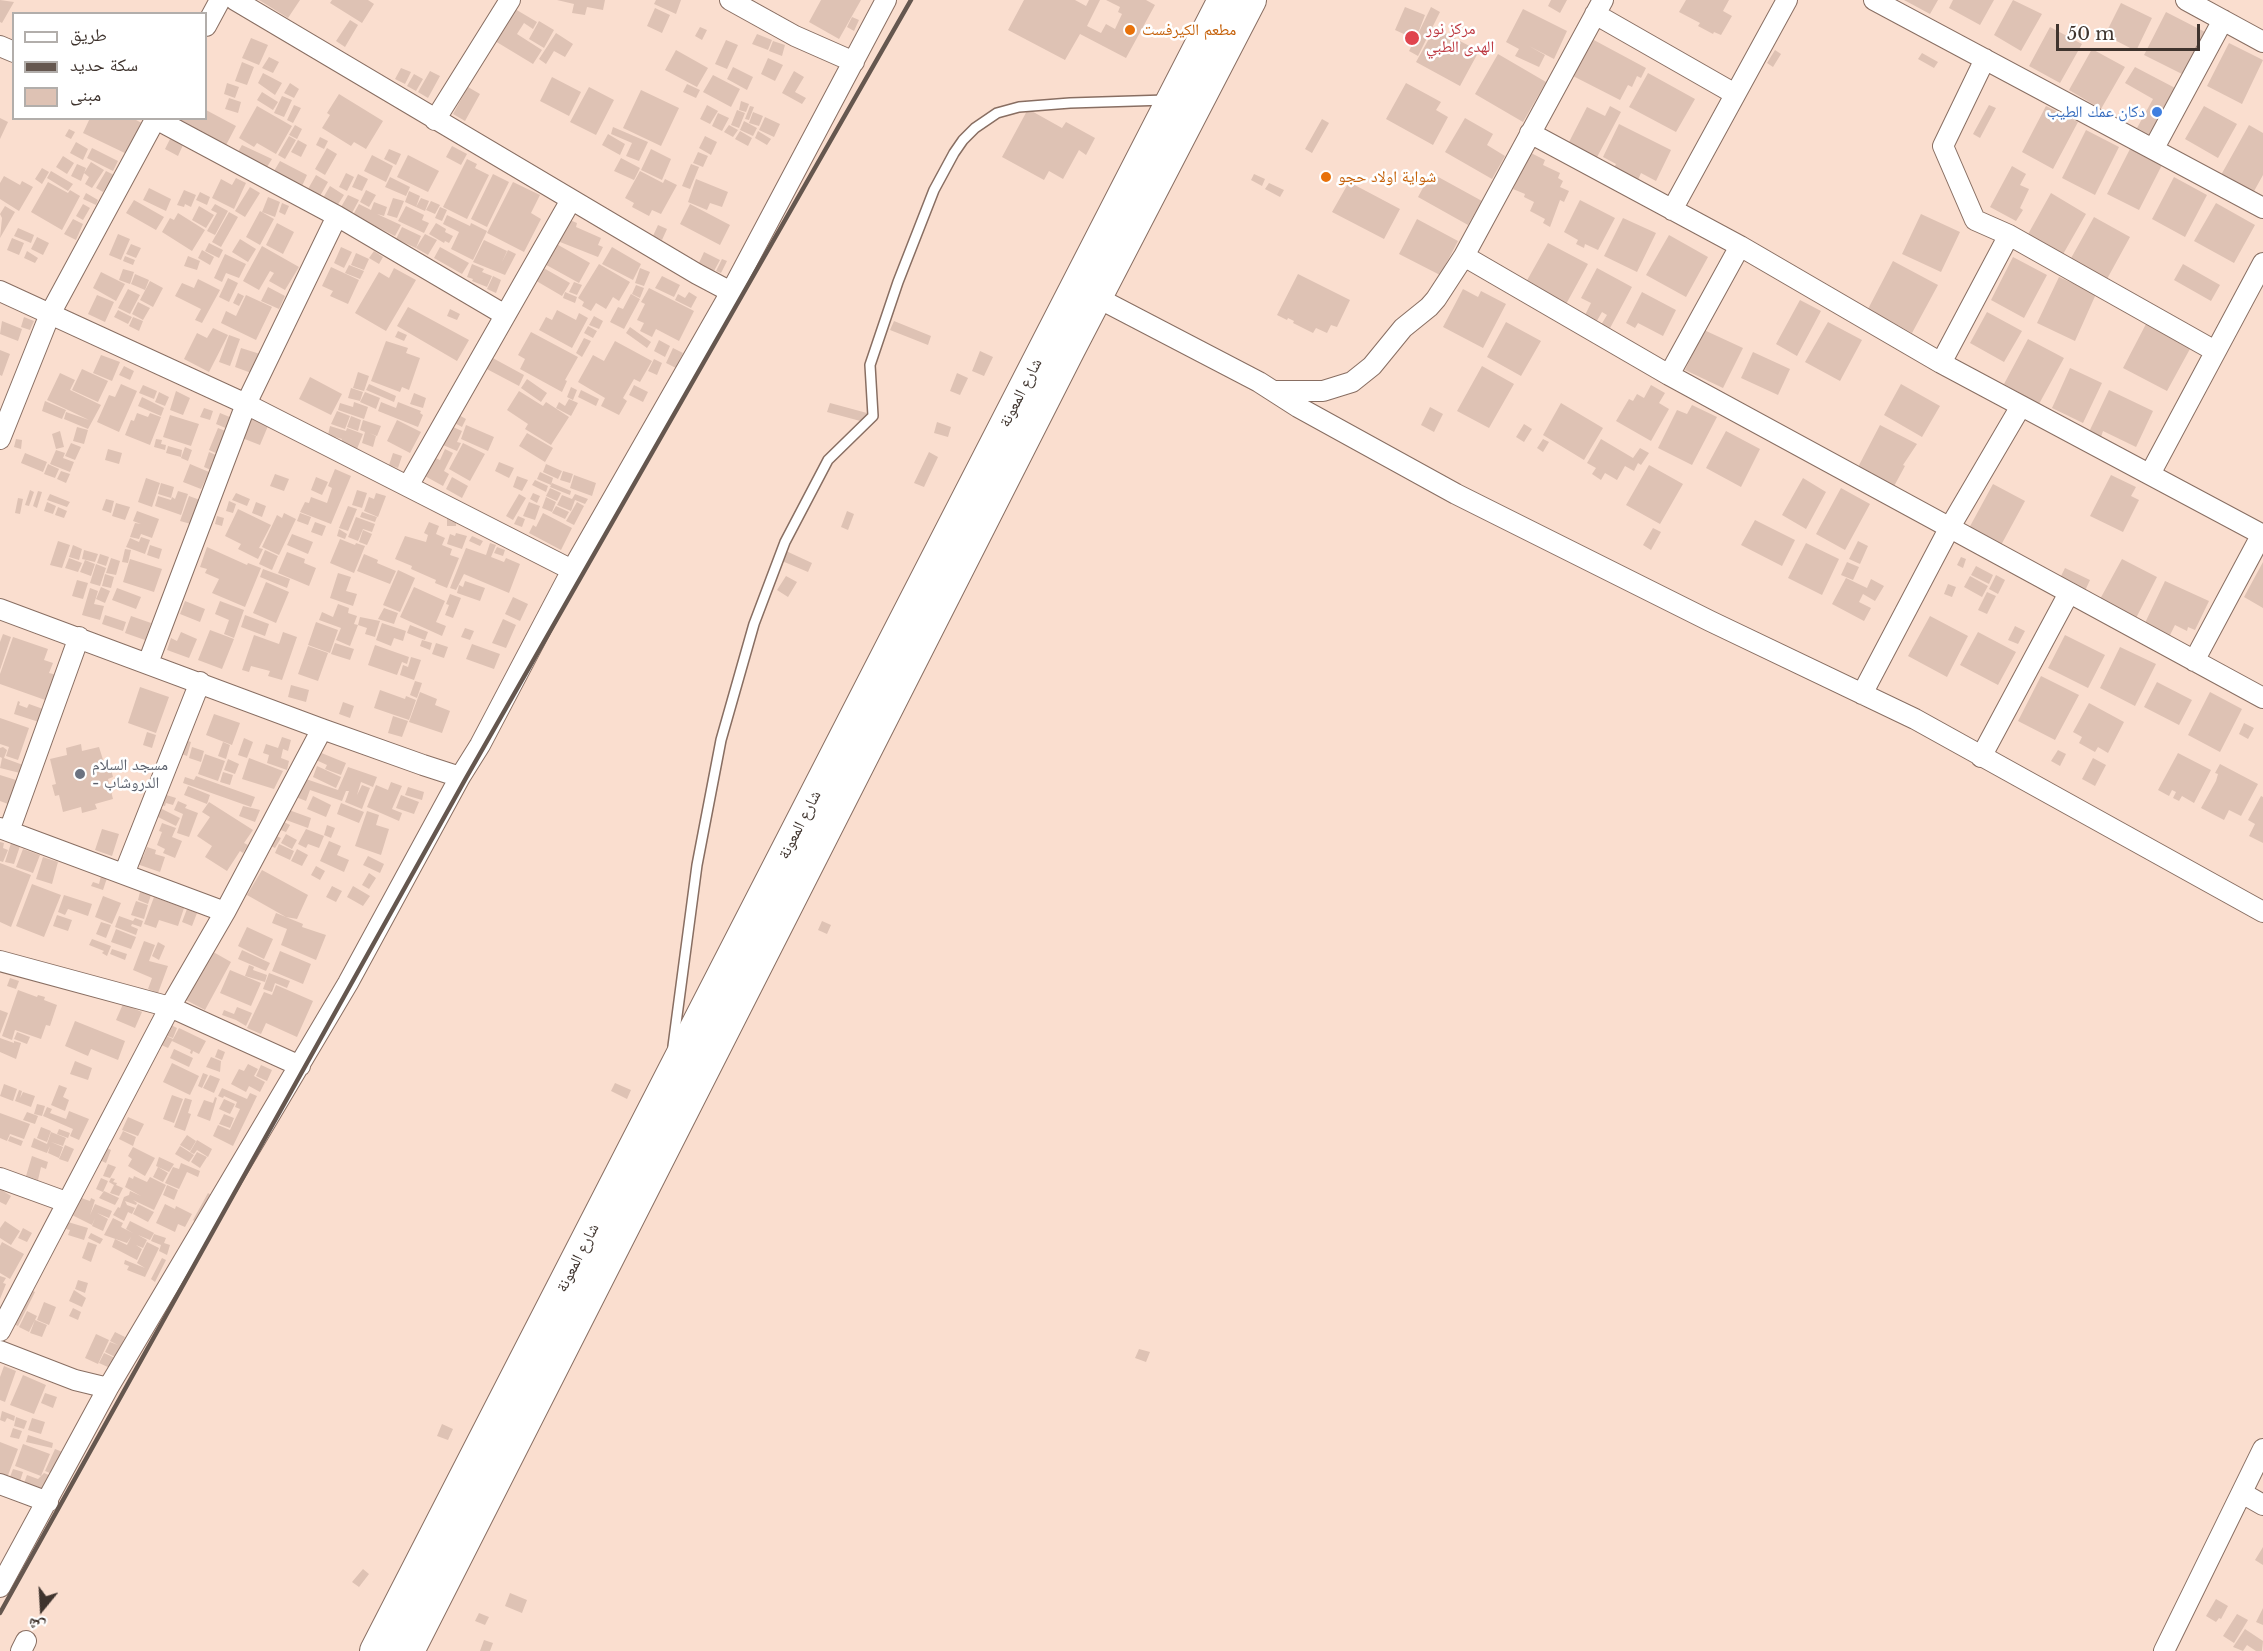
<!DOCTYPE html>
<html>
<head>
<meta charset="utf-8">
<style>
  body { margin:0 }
  #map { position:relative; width:2263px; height:1651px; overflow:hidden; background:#fadecf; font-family:"Libre Baskerville","Noto Naskh Arabic",serif }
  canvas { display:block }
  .legend { position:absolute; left:12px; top:12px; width:195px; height:108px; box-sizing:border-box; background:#fff; border:2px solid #b2aeab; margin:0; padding:8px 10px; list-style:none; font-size:18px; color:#3f342e }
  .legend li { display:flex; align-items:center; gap:12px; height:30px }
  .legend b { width:30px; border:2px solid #b2aeab }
  .north { position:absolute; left:12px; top:1579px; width:60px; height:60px; -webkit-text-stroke:4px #fff; paint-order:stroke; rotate:198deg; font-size:16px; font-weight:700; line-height:24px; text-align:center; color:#3f342e }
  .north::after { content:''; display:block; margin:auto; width:21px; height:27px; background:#3f342e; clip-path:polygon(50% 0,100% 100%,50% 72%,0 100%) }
  .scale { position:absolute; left:2056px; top:24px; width:144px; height:27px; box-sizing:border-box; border:3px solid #3f342e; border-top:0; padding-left:8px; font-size:18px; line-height:21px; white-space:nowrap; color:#3f342e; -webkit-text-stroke:4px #fff; paint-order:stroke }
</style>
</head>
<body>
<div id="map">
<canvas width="2263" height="1651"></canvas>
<ul class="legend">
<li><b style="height:8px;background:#fff"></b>طريق</li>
<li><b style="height:8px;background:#65574f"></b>سكة حديد</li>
<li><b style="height:16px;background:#dec2b4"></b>مبنى</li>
</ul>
<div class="north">ش</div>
<div class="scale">50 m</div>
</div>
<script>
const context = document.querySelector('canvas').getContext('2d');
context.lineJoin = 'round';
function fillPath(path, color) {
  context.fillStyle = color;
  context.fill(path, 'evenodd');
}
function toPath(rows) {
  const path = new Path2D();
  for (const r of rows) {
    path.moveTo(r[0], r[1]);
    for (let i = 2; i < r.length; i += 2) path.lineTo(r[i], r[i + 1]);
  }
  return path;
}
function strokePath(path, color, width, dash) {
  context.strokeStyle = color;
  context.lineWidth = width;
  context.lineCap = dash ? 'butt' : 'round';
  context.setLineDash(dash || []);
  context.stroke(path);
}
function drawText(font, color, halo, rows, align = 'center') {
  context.font = font + ' "Libre Baskerville","Noto Naskh Arabic",serif';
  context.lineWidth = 5;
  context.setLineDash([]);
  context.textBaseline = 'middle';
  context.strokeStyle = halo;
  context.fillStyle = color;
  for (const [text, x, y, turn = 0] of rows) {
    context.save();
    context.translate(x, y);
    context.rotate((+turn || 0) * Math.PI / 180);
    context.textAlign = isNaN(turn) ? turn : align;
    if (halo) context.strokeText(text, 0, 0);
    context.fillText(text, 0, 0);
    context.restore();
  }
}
fillPath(toPath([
  [0,0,14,2,2,23,0,22],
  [259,0,300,0,288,18],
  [332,0,368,0,374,4,362,23,330,3],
  [557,0,605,0,603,10,587,7,585,15,572,13,574,4],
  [656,0,681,0,676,14,654,4],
  [821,0,861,0,839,39,809,22],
  [1024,0,1075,0,1086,6,1089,0,1100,0,1087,26,1101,33,1106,24,1115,29,1122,14,1118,12,1120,7,1106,0,1146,0,1155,5,1126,58,1080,34,1065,60,1008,30],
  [1551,0,1567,0,1560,13,1548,6],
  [1686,0,1729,0,1723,11,1732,16,1721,35,1714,32,1713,34,1698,26,1700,23,1679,12],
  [1904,0,1938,0,1930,14],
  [1953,0,1994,0,1980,25,1949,8],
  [2013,0,2042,14,2021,51,1994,35],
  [2121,3,2152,18,2136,51,2105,35],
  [1405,7,1425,15,1417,36,1431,7,1440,12,1418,56,1409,51,1415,39,1395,30],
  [655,8,670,15,662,33,647,26],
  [515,9,537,22,533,29,524,23,517,34,542,50,533,64,495,41],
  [1523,9,1567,31,1554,59,1529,46,1545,55,1539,67,1515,56,1519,49,1506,42],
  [2166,12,2205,32,2184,75,2144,55],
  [852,17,859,20,854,31,847,27],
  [350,20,358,25,345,47,336,41],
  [539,21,554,30,544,48,529,39],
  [700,27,707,30,702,40,695,36],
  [2050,27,2082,44,2060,83,2029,66],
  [1435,28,1479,51,1460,86,1416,62],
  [556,33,573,44,565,57,554,51,546,64,539,59],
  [757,34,772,40,768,50,752,44],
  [251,38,268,45,259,65,242,58],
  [1592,39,1646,68,1641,78,1637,76,1632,87,1628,85,1620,100,1573,76],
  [726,40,738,45,727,69,715,64],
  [773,41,785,45,782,56,769,51],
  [2229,43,2263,60,2242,104,2207,86],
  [2092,49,2125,67,2101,109,2069,90],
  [676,50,708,68,697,87,665,70],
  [1775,50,1781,54,1773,67,1767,63],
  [1922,53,1938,62,1934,68,1918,59],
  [1498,54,1546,82,1523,122,1475,94],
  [269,57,279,62,273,73,262,68],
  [768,58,783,65,775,81,761,74],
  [242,62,254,67,247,85,235,81],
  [733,67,753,77,747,90,727,79],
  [2135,67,2177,89,2150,135,2137,128,2153,99,2125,83],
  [401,68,411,72,405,84,395,79],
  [430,71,440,76,428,98,418,92],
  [794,71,804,77,795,92,806,98,802,104,782,93],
  [263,73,282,83,275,95,258,83],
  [1648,73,1695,99,1676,132,1629,107],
  [414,74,423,79,416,91,407,86],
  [713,75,740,89,731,107,703,92],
  [552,77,581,92,569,116,540,101],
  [227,83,239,87,235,98,224,94],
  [290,83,299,89,294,98,284,93],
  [1406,83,1441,102,1436,110,1448,117,1433,145,1386,119],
  [687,84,700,90,696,98,683,92],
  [468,87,480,94,465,121,453,114],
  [589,87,614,100,596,135,570,122],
  [641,90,679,108,661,146,623,128],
  [262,92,278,102,273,110,257,100],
  [339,94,383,121,366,149,354,142,351,146,322,128,330,115,327,113],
  [282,96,292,100,284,117,274,113],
  [229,98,241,102,238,113,225,109],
  [741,101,749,104,746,112,739,110],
  [294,105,301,108,293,123,287,120],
  [707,105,718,111,710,124,700,119],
  [1989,105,1996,108,1980,138,1973,134],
  [257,106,292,126,276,154,257,143,254,147,239,138],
  [750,106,754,107,749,120,745,119],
  [1610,106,1621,112,1596,159,1568,144,1587,107,1605,116],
  [2046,106,2078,122,2053,169,2022,152],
  [2204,106,2237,124,2218,158,2185,139],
  [1028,109,1062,128,1066,122,1095,138,1086,155,1079,150,1063,179,1049,171,1044,180,1002,157],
  [206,110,236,126,224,149,177,126,180,118,206,118],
  [737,110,745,113,739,128,731,125],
  [753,112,763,116,759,126,749,123],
  [718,113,729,118,722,131,712,126],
  [765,117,780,124,774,137,759,130],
  [0,118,8,122,0,139],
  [90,118,132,118,144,124,129,155,83,133],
  [1465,118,1493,134,1487,145,1505,156,1492,179,1445,152],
  [1322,119,1329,123,1312,153,1305,149],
  [744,121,757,128,753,136,740,130],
  [1619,124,1671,150,1656,181,1641,173,1637,182,1613,170,1616,164,1603,157],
  [295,125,302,129,297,139,289,135],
  [729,125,738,130,733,137,724,132],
  [2249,125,2263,133,2263,175,2253,193,2221,175],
  [613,127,648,142,639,161,626,156,632,143,611,134],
  [69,129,75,132,71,139,65,136],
  [2086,130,2119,147,2095,195,2062,178],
  [740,131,752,138,748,146,735,139],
  [758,131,771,139,767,145,755,138],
  [608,134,625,144,620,155,602,145],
  [289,136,296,140,285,159,278,155],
  [705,136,717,142,711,155,699,148],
  [320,137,328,141,324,149,316,145],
  [170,139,183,145,178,156,165,149],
  [298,140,307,145,301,157,291,152],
  [76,142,88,149,83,160,70,153],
  [242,145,272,159,267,167,238,152],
  [452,146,467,154,461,165,446,157],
  [92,148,118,161,113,171,87,158],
  [327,148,337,154,325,175,315,169],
  [389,149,401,154,396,165,384,159],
  [651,149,671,159,662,180,641,170],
  [2130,149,2162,165,2139,210,2107,194],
  [698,152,708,156,703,167,693,163],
  [1531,153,1545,160,1543,165,1560,173,1558,178,1563,181,1560,187,1569,191,1564,202,1560,200,1550,227,1543,223,1545,219,1530,211,1534,202,1524,197,1525,194,1513,189],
  [372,155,393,166,386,182,364,171],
  [408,155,439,171,428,192,397,177],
  [63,156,74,163,67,174,56,167],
  [621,158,640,168,634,180,614,171],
  [467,159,477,164,475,168,489,175,467,219,443,207],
  [280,161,307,175,302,186,274,171],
  [91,162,104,170,92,188,85,184,89,177,84,173],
  [77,164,86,168,81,181,71,176],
  [691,164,699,167,690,189,682,186],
  [2012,166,2026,174,2020,185,2029,189,2020,208,2023,210,2016,221,1990,207],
  [42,168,49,172,42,184,35,179],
  [51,171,73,184,68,191,47,178],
  [106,171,114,175,103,192,96,188],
  [640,171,663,183,665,179,677,185,661,214,652,210,649,216,632,207,634,203,625,198],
  [346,173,354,177,347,191,339,187],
  [1431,173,1482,201,1468,225,1418,197],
  [358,174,368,179,362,191,352,187],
  [493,174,509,182,487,227,471,219],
  [1254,174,1265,179,1262,186,1251,180],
  [316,175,328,182,320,196,308,189],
  [4,176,20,185,22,181,33,187,19,211,0,199,0,183],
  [390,177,410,187,406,196,385,187],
  [2174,177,2207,195,2185,237,2152,219],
  [236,178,246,183,234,209,212,198,221,179,232,185],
  [696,179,728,192,722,207,710,203,707,210,688,202],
  [48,182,68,193,70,190,80,196,62,230,31,212],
  [513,182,540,195,531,213,541,219,524,252,487,233],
  [1349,182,1400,209,1384,239,1332,212],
  [1269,183,1284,190,1280,197,1265,189],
  [330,186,344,195,337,206,323,198],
  [250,187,260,193,245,217,235,211],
  [149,188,171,199,166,211,143,200],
  [184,190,196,195,191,207,185,204,184,207,177,205],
  [366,190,376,195,369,207,360,202],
  [409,191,420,196,416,207,405,202],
  [200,192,210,197,207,205,196,200],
  [86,193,98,200,96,205,83,199],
  [2051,193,2086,214,2062,256,2027,236],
  [348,195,359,200,352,213,341,207],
  [268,197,280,202,275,217,262,212],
  [393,198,404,201,397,218,387,215],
  [421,198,429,201,425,211,416,207],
  [134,200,164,217,156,230,126,213],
  [1580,200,1615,218,1598,250,1585,244,1584,248,1576,244,1578,240,1564,232],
  [431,201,440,205,435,214,426,210],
  [374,202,387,207,384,216,377,214,401,225,395,236,353,215,359,204,371,210],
  [282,203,289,206,285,215,279,212],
  [2216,203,2255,225,2234,263,2194,241],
  [83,204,90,208,83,220,76,216],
  [215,204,228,211,215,235,207,231,217,213,211,210],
  [690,204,730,225,720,245,680,224],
  [5,206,15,212,0,238,2,218,0,214],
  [199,206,214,215,206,228,192,220],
  [406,206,424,215,422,220,429,223,424,233,398,221],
  [440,207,447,210,442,221,435,218],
  [260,211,274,219,260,245,246,237],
  [229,212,238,217,221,247,212,242],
  [178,213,205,230,192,251,162,232,170,218,174,220],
  [1921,214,1960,232,1941,272,1902,254],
  [447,215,470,226,471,223,487,231,473,260,451,249,459,232,443,224],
  [2094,217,2130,237,2107,279,2070,260],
  [565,218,577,223,576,227,601,238,598,245,603,247,598,257,555,240],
  [1623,218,1656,233,1637,272,1604,256],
  [73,219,83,224,76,240,64,234],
  [1417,219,1458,241,1440,275,1399,254],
  [277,223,294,232,283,254,266,245],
  [436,223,446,229,445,232,453,236,449,243,445,241,444,243,429,234],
  [658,225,667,229,662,240,653,236],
  [402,227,421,236,416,248,396,239],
  [18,228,34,235,31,243,14,236],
  [118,234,130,239,121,260,109,255],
  [425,234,437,240,428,255,416,248],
  [1669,235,1708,257,1686,297,1646,275],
  [37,237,49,243,43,255,31,249],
  [12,238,24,243,19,255,7,250],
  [240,239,256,249,248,262,232,252],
  [484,240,507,251,502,262,508,250,516,254,505,275,473,262],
  [553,242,590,263,579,283,541,262],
  [209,243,223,250,219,258,205,251],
  [1548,243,1588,264,1565,306,1525,284],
  [131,244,141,248,136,258,126,254],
  [262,246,299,267,285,290,269,281,274,273,270,271,259,290,243,281],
  [341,247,352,252,344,268,334,263],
  [440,247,469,263,462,274,434,258],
  [612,247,641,264,633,280,602,264],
  [202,250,214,257,210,265,198,258],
  [27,251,38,258,35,263,24,258],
  [374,251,383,257,379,264,369,258],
  [704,252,720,260,714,271,699,263],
  [356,253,369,259,364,270,351,265],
  [225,254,246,264,239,278,226,273,222,282,214,278],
  [125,256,135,260,133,265,123,261],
  [188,256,200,261,197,270,184,266],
  [2013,257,2047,275,2024,318,1991,300],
  [722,259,727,261,721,273,716,271],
  [1893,261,1938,285,1912,333,1868,309],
  [472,264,484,269,482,272,492,276,487,287,472,281,473,279,467,277],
  [599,264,630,282,619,301,613,297,606,309,596,303,591,311,582,306,584,302,578,298],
  [2183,264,2220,285,2211,301,2174,280],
  [349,265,364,271,360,279,345,273],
  [540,266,570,283,562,296,533,279],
  [331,267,359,280,348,304,330,296,333,291,322,286],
  [394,268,416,280,386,331,355,313,379,272,389,278],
  [640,268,650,272,644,286,635,283],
  [1597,268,1632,287,1609,330,1601,325,1607,315,1602,312,1595,324,1584,317,1591,303,1581,298],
  [123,269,134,272,130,284,119,280],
  [101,272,125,284,116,301,93,288],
  [135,274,149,280,145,290,131,284],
  [1298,274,1350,300,1337,327,1331,325,1327,333,1316,328,1313,333,1293,323,1294,321,1288,318,1287,320,1277,315],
  [493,276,501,280,496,293,487,289],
  [662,276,680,285,674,297,655,288],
  [2059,277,2096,294,2075,341,2037,323],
  [228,278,238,283,229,302,219,297],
  [198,279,220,290,202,323,195,320,201,309,175,296,182,283,194,288],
  [150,281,163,288,153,307,140,300],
  [574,282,582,285,577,295,569,292],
  [636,285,644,288,640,298,632,294],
  [268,287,285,296,279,309,261,301],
  [649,288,694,311,679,341,656,329,652,337,640,331,644,323,637,320,645,304,641,302],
  [128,289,140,295,130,314,118,308],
  [1463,289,1478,297,1481,291,1506,304,1483,348,1443,327],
  [565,292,577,297,575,303,563,298],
  [689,292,697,297,691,308,675,300,678,294,685,298],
  [1642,292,1676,310,1663,336,1638,323,1635,328,1626,323],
  [238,293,244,296,239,306,233,303],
  [631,294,640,299,624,329,610,322,618,307,623,309],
  [97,295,114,302,105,322,88,314],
  [246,295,272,307,256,340,221,323,226,311,236,316],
  [1800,300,1821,311,1797,356,1776,344],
  [138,302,150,308,143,320,132,314],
  [408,307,469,340,457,361,397,326],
  [450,309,460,314,457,320,447,316],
  [118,310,132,317,128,324,114,317],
  [557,310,576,320,579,313,588,318,572,348,539,330,546,317,552,320],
  [1987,312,2022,331,2004,362,1970,343],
  [594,316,603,321,599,329,589,325],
  [24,317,34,321,30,330,21,327],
  [133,317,143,321,139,331,129,326],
  [2,321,22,329,18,341,0,334],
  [894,321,931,336,928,345,890,330],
  [1506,322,1541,341,1521,376,1487,357],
  [1828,322,1862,340,1840,381,1805,362],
  [2146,324,2191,347,2167,391,2123,368],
  [588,326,597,331,593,338,584,333],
  [630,327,651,342,647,348,626,333],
  [213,328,228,335,209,372,184,359,197,333,207,338],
  [1704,330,1743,348,1723,388,1685,370],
  [398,331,407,335,404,341,395,337],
  [531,332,578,357,565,380,567,381,562,392,520,369,525,359,518,355],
  [229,335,240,339,230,366,219,362],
  [584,338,591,341,582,357,576,353],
  [2028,339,2064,358,2039,404,2004,384],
  [659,340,670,346,665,357,654,351],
  [386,341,408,348,406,353,420,358,409,390,402,387,400,392,371,381],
  [615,341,652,361,640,382,634,379,623,398,627,401,619,415,601,406,605,398,578,382,593,355,604,361],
  [241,348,260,354,254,374,235,367],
  [673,348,683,353,676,368,666,363],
  [0,350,10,354,2,376,0,375],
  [980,351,993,357,984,376,972,371],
  [1753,352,1790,369,1778,395,1741,378],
  [101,355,120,362,112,381,93,373],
  [489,356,524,375,519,386,483,367],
  [654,359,662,363,657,375,648,371],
  [124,366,134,371,130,380,119,375],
  [1482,366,1514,384,1489,428,1457,411],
  [2070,368,2102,383,2083,423,2052,408],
  [82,369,108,381,98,402,72,390],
  [358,372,369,376,364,391,353,388],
  [60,373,75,380,70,390,101,405,88,429,64,419,66,412,89,420,47,400],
  [957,373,968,378,960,395,950,391],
  [310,377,342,394,331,415,299,399],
  [527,379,547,393,541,402,521,388],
  [121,384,137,391,119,432,97,422,109,395,115,397],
  [369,384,396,396,394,402,366,390],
  [1901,384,1940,406,1922,437,1884,415],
  [143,385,157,391,154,399,139,393],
  [634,385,648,392,643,402,629,395],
  [1651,385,1665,393,1659,403,1669,409,1651,441,1616,421,1629,399,1633,401,1637,394,1644,398],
  [571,387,577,390,573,400,567,397],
  [351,388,363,392,360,401,348,398],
  [581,390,599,399,596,406,578,397],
  [2109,390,2153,411,2136,447,2103,431,2101,437,2089,432],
  [176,391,190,398,183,415,170,410],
  [519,391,543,406,546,402,569,417,551,445,525,429,528,424,507,410],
  [159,392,169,397,165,406,155,402],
  [365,392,380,398,376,409,360,402],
  [414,393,426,398,423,408,410,404],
  [142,397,164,408,161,416,138,406],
  [569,399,578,403,571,416,556,408,559,402,565,406],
  [45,401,66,410,62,419,42,411],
  [354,402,368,407,364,419,338,410,340,403,353,407],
  [381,402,396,408,398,402,421,411,420,413,423,415,418,427,378,411],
  [830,403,867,413,864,422,827,412],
  [1561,403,1603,428,1584,460,1543,435],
  [1692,405,1717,417,1692,465,1658,448,1677,410,1687,414],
  [1430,407,1443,414,1434,432,1421,425],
  [204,408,213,411,210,420,200,417],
  [337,411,350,416,345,429,331,424],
  [137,413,148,417,150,413,161,417,150,445,125,435,131,420,134,421],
  [220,413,232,418,228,429,216,424],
  [455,413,466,419,462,427,451,421],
  [170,415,199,424,191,446,163,437],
  [351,416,361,420,358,431,347,427],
  [250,418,268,426,260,445,242,438],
  [363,420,381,426,377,436,369,433,376,436,373,447,362,443,365,432,360,430],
  [397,420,421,432,410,453,387,441],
  [937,422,951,427,948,437,934,433],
  [1524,424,1532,429,1524,442,1516,437],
  [466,425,494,437,488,451,461,439],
  [1880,425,1917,444,1903,465,1905,466,1893,488,1857,469],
  [330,426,346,431,347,428,363,434,357,449,341,443,342,439,328,435],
  [77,427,88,430,84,444,73,441],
  [453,427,462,431,457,442,461,443,457,451,443,445,438,454,431,451,438,438,445,442],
  [218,428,228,432,218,454,209,450],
  [60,431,64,447,56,449,52,434],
  [1726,431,1760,449,1741,487,1706,468],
  [527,433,553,448,545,462,519,446],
  [16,439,22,440,21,449,14,447],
  [156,439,162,440,161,444,166,445,165,450,154,447],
  [1543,439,1549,442,1543,452,1537,448],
  [1601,439,1633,458,1640,448,1649,453,1641,465,1638,463,1634,471,1625,466,1617,480,1605,473,1601,480,1592,474,1596,468,1587,463],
  [71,443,81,447,75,460,65,456],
  [463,443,485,454,470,481,449,469],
  [168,446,182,450,181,457,166,453],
  [185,447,192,450,188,461,181,458],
  [108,449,122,453,119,464,105,460],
  [445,449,453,453,444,471,449,474,443,486,423,475,433,457,440,460],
  [56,450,65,453,63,458,74,462,70,472,50,464],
  [209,452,216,455,211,470,204,467],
  [929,452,938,457,924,487,914,483],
  [25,453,47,462,43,472,21,463],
  [393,453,402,456,398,468,389,465],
  [499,462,514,468,509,478,495,471],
  [48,464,59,469,55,478,44,474],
  [190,464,209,472,201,489,183,482],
  [546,464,562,471,558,479,543,472],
  [1649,465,1683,484,1660,524,1626,505],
  [335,469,351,476,331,524,300,512,305,502,309,503,311,497,327,503,332,488,328,486],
  [61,471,70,474,66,483,57,479],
  [563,471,573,474,570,483,560,480],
  [540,472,553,478,551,485,537,479],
  [275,474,289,479,284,491,270,486],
  [574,475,596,483,592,496,570,488],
  [2111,475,2136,487,2131,496,2139,500,2123,532,2090,516],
  [517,476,528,480,522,491,513,487],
  [316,477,328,482,322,495,311,490],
  [452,477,468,486,462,498,446,489],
  [146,478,160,483,152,507,138,502],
  [1803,478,1826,492,1806,529,1782,515],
  [535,480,548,486,546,492,532,485],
  [161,483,174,487,171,498,158,494],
  [552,483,571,491,570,495,550,487],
  [1993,484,2025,501,2000,547,1968,530],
  [550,488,561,493,557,501,546,496],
  [1841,488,1870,504,1845,550,1816,534],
  [30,490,34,492,29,506,25,505],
  [357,490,367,493,362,508,352,505],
  [38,491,42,492,37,508,33,506],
  [178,491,188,494,181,515,155,506,158,496,171,500,172,497,175,499],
  [236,493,250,499,247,506,232,500],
  [376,493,386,496,378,517,364,511,369,497,374,499],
  [533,493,540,496,537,503,530,499],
  [50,494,70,502,67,507,47,500],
  [519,494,526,498,513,520,506,516],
  [575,494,588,499,585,504,575,500,571,511,557,505,562,495,572,499],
  [189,496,200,500,191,524,180,521],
  [546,497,556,502,552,512,542,508],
  [18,498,23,499,20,514,15,513],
  [106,499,114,501,111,513,102,510],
  [229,501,236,504,233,513,226,511],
  [47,502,56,506,53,514,44,511],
  [256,502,266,506,262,517,252,513],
  [529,502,540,506,535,520,523,516],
  [577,502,584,506,574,525,566,521],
  [116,503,130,507,125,520,112,516],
  [348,506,357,509,348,531,339,528],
  [556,506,569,512,565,519,552,513],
  [58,507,67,511,64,518,55,515],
  [238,509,271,525,259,548,263,549,258,559,238,549,241,544,225,536],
  [137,511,159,519,152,538,141,534,139,539,130,537,135,523,141,524,133,521],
  [847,511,854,514,848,530,841,527],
  [362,512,377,517,375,522,360,517],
  [284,513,296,519,279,555,262,547,277,515,282,518],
  [300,513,311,517,308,525,297,521],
  [543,513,572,528,561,550,529,533,533,525,536,527],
  [447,515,456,515,456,526,447,526],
  [217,516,224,518,222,526,215,524],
  [518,516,525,519,522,527,514,524],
  [356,517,375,524,372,532,363,529,358,541,348,537],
  [1755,520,1795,540,1782,566,1741,545],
  [315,522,326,526,322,536,311,532],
  [429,522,439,526,436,534,445,538,442,545,452,549,450,555,459,558,447,588,435,583,436,580,411,569,412,566,395,559,405,536,426,542,428,535,424,533],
  [1653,528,1661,532,1651,550,1643,545],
  [339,529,347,534,345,539,337,536],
  [363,530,372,534,367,545,359,542],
  [456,533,467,536,462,549,447,544,450,534,455,536],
  [292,534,313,542,308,554,287,545],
  [472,536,483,541,480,546,469,541],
  [141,537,150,540,145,554,126,547,130,538,139,542],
  [340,539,355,545,356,543,365,546,354,573,330,563],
  [58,541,70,545,62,568,50,565],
  [1858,541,1868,546,1860,564,1849,559],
  [490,543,496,545,491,557,504,562,506,558,520,564,509,593,464,574,456,590,450,588,466,548,486,555],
  [1806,543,1839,559,1822,595,1788,578],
  [73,545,82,549,79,560,69,557],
  [150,545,162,549,159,559,147,555],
  [207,547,247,565,248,563,261,568,245,607,212,593,219,579,205,573,207,569,200,567],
  [497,547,505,550,503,556,494,553],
  [125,549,131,550,128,563,122,562],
  [84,550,98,554,95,562,82,559],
  [265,550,278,556,272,570,259,564],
  [786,551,812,563,808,572,782,561],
  [287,552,305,559,304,563,316,568,309,586,278,573],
  [100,554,109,557,106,566,97,563],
  [364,554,378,560,377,563,396,571,390,584,357,571],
  [1961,557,1966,559,1963,568,1957,565],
  [69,558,82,563,78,572,65,568],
  [111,558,120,561,116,575,106,573],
  [130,559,162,569,154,592,123,582],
  [2122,559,2157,577,2135,620,2099,601],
  [85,560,95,564,91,576,80,572],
  [1847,562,1859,567,1853,580,1841,575],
  [2263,562,2263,608,2244,597],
  [96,564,106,568,100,586,90,583],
  [1976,566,1993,575,1989,584,1971,575],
  [2065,568,2090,580,2084,593,2059,580],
  [263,569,290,579,287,588,260,577],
  [398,570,415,578,400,612,383,605],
  [338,573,351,577,346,591,357,594,353,606,330,598],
  [105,574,114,577,111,588,102,586],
  [1996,575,2005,580,1998,594,1989,589],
  [786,576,797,582,788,597,777,590],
  [1970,576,1988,586,1982,597,1964,587],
  [1846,578,1867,588,1871,579,1884,586,1875,601,1863,594,1859,602,1871,608,1864,621,1832,604],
  [77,580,88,583,83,599,72,596],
  [465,581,485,588,480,601,457,593,459,585,463,587],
  [2165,581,2209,601,2195,630,2188,627,2187,631,2175,625,2169,637,2144,625],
  [266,582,289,592,276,623,253,613],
  [1948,584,1956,587,1952,597,1944,594],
  [101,587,110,591,105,603,96,599],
  [414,587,445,601,436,622,446,626,442,636,400,617],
  [90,588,98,591,94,604,104,606,100,620,82,615],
  [117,588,141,597,136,609,112,600],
  [1987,592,1996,596,1987,614,1978,610],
  [450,594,461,598,453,618,445,615,449,605,446,604],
  [513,597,528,604,520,621,505,614],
  [185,601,205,609,200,622,180,614],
  [220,601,244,610,234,638,224,634,229,620,215,614],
  [338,604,349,608,348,613,357,616,354,624,358,625,350,646,336,640,341,628,319,620,322,612,333,617],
  [384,608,398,613,394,624,378,619],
  [105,615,126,622,123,631,102,624],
  [245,615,269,624,265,636,241,627],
  [131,616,151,623,145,640,125,633],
  [1930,616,1968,636,1947,677,1908,656],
  [360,617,380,621,375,637,365,634,367,628,358,625],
  [503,619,516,625,506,648,492,643],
  [316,622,338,630,330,653,308,645],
  [382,623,406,631,403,641,394,638,391,646,376,640],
  [410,625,428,632,425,640,407,633],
  [2015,626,2025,631,2018,644,2008,640],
  [465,628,474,631,470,640,461,637],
  [210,630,234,639,222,669,198,660],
  [181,632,197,639,189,658,167,650,171,638,177,641],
  [283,632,297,637,282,680,268,676,270,671,251,666,249,672,242,670,254,635,279,644],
  [1978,632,2016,652,1998,685,1960,665],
  [3,634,11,637,0,670,0,642],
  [2065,635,2105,655,2088,688,2048,668],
  [13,637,48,649,44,660,53,663,49,673,57,675,48,701,0,684,0,674],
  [422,640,432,643,430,650,420,646],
  [335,643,354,649,350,660,331,654],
  [436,643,448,647,444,658,432,654],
  [472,644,500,654,494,669,466,659],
  [375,645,409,657,407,664,402,662,397,675,368,665],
  [308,646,328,653,318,681,298,674],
  [2120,647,2156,664,2135,706,2100,688],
  [411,657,421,660,414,680,400,675,403,665,408,667],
  [2041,676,2079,695,2055,740,2018,721],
  [415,681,422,683,417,698,410,695],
  [2157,682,2192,700,2179,725,2144,707],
  [291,685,309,690,306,702,288,697],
  [140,687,169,697,156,733,128,723],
  [380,690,405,699,406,696,416,700,409,720,374,708],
  [420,692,437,699,435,705,450,711,442,733,409,722],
  [2210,692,2242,709,2220,752,2188,735],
  [18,701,20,702,19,705,27,708,29,704,43,709,39,722,14,714],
  [343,702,354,706,350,718,339,714],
  [2089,703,2124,722,2108,753,2098,747,2095,752,2079,743,2082,737,2073,732],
  [214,714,240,723,232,745,206,735],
  [393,716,408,721,402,737,388,733],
  [0,718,29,728,18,760,6,756,9,747,0,744],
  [2244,723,2254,728,2248,739,2239,734],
  [147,732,156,735,152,748,143,745],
  [282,737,291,740,288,751,283,749,281,758,289,761,287,770,267,763,269,755,263,753,266,744,278,748],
  [244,738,253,742,247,758,238,755],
  [181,739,191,742,187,756,176,752],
  [223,742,230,745,226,759,218,756],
  [81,744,82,751,99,747,105,766,110,765,113,777,108,779,113,799,95,804,97,809,82,813,81,807,63,812,59,795,55,796,52,785,56,784,50,759,67,755,66,748],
  [3,747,7,750,4,758,23,765,20,773,0,768,2,758,0,757,0,748],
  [192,747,204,751,201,762,189,758],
  [2058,750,2066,754,2060,766,2051,761],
  [319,752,346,763,341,775,325,769,327,765,316,760],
  [2178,753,2211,770,2194,803,2182,796,2179,801,2173,798,2176,792,2172,790,2169,796,2158,790],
  [205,754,225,761,218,781,198,774],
  [249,758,283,771,274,789,242,779],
  [2093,758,2106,765,2095,786,2082,779],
  [228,759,239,764,235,774,224,770],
  [2220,764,2258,784,2241,816,2229,810,2224,820,2201,808,2216,781,2218,774,2215,773],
  [317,766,341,777,336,788,313,777],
  [348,767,377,777,373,787,361,782,357,795,362,785,370,788,362,809,345,802,349,791,346,791,342,801,310,790,306,801,296,797,306,779,338,790],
  [223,772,233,775,230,785,220,782],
  [0,775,16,780,8,804,0,801],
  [196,776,255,797,251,807,183,783,185,777,194,780],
  [391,782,402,786,392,809,402,813,399,821,367,807,376,785,388,790],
  [188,786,210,795,207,804,184,795],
  [408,787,424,792,422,800,405,795],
  [160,793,176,798,173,805,166,803,165,806,156,804],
  [401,795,419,802,414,814,396,808],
  [313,796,331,805,326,817,307,809],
  [2261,796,2263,797,2263,843,2249,836,2255,824,2248,820],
  [178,801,187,805,185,808,198,813,189,837,177,833,183,814,174,810],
  [209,802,253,830,244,843,248,845,243,853,240,851,227,871,205,857,212,846,197,836,210,817,202,812],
  [341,803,364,812,359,823,337,814],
  [154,805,180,818,176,826,150,813],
  [243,806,260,810,255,822,239,816],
  [289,810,311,818,308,828,286,820],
  [367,811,379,815,376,825,389,829,381,855,355,846],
  [282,821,290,825,286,832,278,829],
  [162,823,176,828,172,837,182,841,175,858,163,853,165,849,157,845,162,832,159,831],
  [327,825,335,828,331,838,324,835],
  [102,829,119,834,112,856,95,850],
  [306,829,324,836,319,848,308,844,306,848,298,844],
  [286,834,297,840,292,849,281,843],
  [274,835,281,838,275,848,269,845],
  [12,840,21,843,14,864,5,862],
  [329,841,341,846,337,855,349,860,344,872,320,861],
  [0,842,4,843,3,848,8,850,3,862,0,861],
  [279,844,294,851,290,860,275,853],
  [147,847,156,850,155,854,165,857,160,872,134,863,137,855,143,857],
  [23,849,40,855,33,873,16,867],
  [297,849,308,855,302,866,291,861],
  [368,856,384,864,380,873,363,865],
  [43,857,58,862,52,884,36,879],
  [0,863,31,875,11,927,0,922],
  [316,866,325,871,320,880,311,875],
  [262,870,308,895,297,919,286,917,247,895],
  [369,873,376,878,369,889,362,885],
  [101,876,107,878,103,890,91,886,93,882,99,884],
  [32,884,61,895,44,937,16,926],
  [332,886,342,891,336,902,326,897],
  [353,886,370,896,363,906,347,897],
  [140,892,151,895,148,904,138,900],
  [64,895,92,904,88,916,68,909,65,915,58,912],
  [103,896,121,903,112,924,95,917],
  [154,897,184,908,178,926,159,920,156,928,144,924],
  [136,901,148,905,144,919,131,915],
  [187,909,197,913,192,926,182,922],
  [276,913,303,924,302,927,326,935,316,960,281,945,287,929,272,923],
  [57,915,72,920,68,931,53,926],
  [119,916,133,921,135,918,143,921,141,927,132,924,131,926,138,929,136,935,115,927],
  [822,921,831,925,827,934,818,930],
  [101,922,111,925,106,938,96,934],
  [247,927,273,939,264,959,238,946],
  [116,929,136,937,131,949,111,942],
  [92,939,111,946,107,956,102,953,104,951,89,945],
  [144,941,155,945,149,961,168,966,158,993,148,989,152,978,133,970],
  [158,942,165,946,159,960,152,956],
  [112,949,127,954,125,960,110,954],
  [208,949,231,962,205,1010,182,998],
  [242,950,270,963,266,971,238,959],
  [280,951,311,964,303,984,272,971],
  [249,965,254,967,253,970,267,975,265,982,245,976],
  [230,970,261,983,251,1006,220,993],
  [269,973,290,981,287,988,275,983,272,992,263,989],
  [10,978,19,981,16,989,7,986],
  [276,985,313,1001,297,1037,266,1023,261,1034,247,1028,264,992,272,995],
  [18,990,37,997,38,995,45,997,44,1000,57,1005,50,1026,46,1025,41,1039,15,1030,12,1040,2,1036],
  [123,1004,142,1012,135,1028,116,1020],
  [237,1007,252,1013,246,1026,236,1020,222,1015,224,1010,234,1014],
  [0,1010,8,1013,0,1034],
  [75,1021,125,1041,118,1060,91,1049,88,1056,65,1046],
  [167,1023,177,1028,173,1038,164,1035,173,1039,168,1048,157,1043],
  [179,1028,206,1041,199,1054,193,1051,192,1054,190,1053,191,1050,172,1041],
  [17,1032,30,1037,27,1044,14,1039],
  [0,1038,14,1043,14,1041,21,1043,16,1059,0,1052],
  [174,1049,193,1058,189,1067,170,1058],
  [218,1049,225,1052,222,1060,215,1057],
  [211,1057,221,1061,220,1072,206,1067],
  [75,1061,92,1068,88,1080,70,1074],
  [172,1063,199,1076,190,1095,163,1082],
  [248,1064,258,1069,254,1076,265,1082,260,1092,249,1086,246,1092,231,1084,239,1069,244,1071],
  [261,1065,272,1070,267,1081,256,1076],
  [203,1073,208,1075,202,1088,198,1086],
  [210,1075,220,1079,214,1093,203,1088],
  [615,1083,631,1090,627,1099,611,1091],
  [4,1084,17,1089,13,1101,0,1096],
  [59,1085,67,1088,63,1097,69,1100,65,1111,51,1105],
  [222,1088,247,1099,250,1093,257,1096,233,1146,213,1136,218,1125,230,1130,240,1109,235,1107,237,1102,224,1096,223,1098,218,1096],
  [19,1090,22,1091,20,1098,23,1092,35,1096,31,1107,15,1101],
  [172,1095,183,1099,174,1123,163,1119],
  [215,1097,217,1098,210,1121,197,1116,204,1100,213,1103],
  [185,1098,192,1100,188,1113,191,1114,185,1131,174,1127],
  [224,1099,235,1104,230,1114,219,1109],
  [37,1104,45,1106,42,1116,34,1114],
  [47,1107,52,1109,50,1113,66,1119,69,1111,89,1119,79,1140,70,1136,73,1129,43,1116],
  [27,1112,38,1116,35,1124,23,1120],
  [0,1113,30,1124,24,1139,10,1134,7,1141,0,1138],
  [224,1114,234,1118,230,1128,219,1124],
  [128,1117,144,1124,138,1136,122,1130],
  [41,1127,51,1131,47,1142,37,1138],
  [59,1129,70,1133,68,1138,57,1134],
  [123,1131,136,1137,133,1146,119,1139],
  [51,1132,66,1138,63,1146,51,1142,63,1147,59,1158,48,1153,50,1146,47,1153,31,1147,34,1138,47,1144],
  [187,1135,196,1141,190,1151,180,1145],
  [10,1136,23,1141,21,1146,8,1141],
  [197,1140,212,1149,208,1157,197,1150,194,1154,190,1152],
  [99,1144,111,1150,106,1163,93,1157],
  [65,1145,74,1149,68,1162,59,1159],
  [180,1146,194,1155,189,1162,175,1154],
  [133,1147,155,1158,145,1176,128,1166,132,1159,128,1156],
  [197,1152,207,1157,200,1168,191,1162],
  [32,1156,48,1162,46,1169,41,1167,38,1180,26,1176],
  [159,1157,174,1164,169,1172,156,1166],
  [181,1163,200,1171,198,1177,187,1172,179,1189,165,1183,173,1167,179,1169],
  [108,1164,116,1167,110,1178,103,1176],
  [158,1167,168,1173,163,1182,153,1177],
  [134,1176,147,1182,150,1177,166,1185,154,1210,133,1200,137,1203,136,1205,125,1201,127,1205,135,1208,132,1214,128,1212,124,1221,113,1215,118,1207,120,1208,124,1197,129,1195,130,1191,141,1196,125,1187,129,1177,133,1179],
  [101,1178,108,1181,103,1192,96,1189],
  [111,1178,115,1179,113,1182,117,1183,116,1185,123,1188,119,1196,110,1193,114,1185,109,1182],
  [167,1185,178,1190,174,1200,163,1195],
  [0,1189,11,1196,6,1205,0,1202],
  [104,1191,119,1198,115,1205,99,1198],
  [208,1193,211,1195,196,1222,193,1220],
  [75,1194,84,1199,79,1210,84,1199,90,1201,91,1198,95,1200,90,1215,95,1204,112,1211,109,1218,97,1213,108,1219,103,1231,92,1226,95,1218,92,1225,66,1212],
  [138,1204,154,1212,148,1222,133,1214],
  [165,1204,175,1209,176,1206,192,1214,185,1227,178,1224,175,1232,156,1223],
  [113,1218,123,1223,121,1227,133,1233,126,1229,130,1221,154,1233,150,1240,138,1235,147,1240,143,1248,136,1245,142,1249,137,1260,112,1247,115,1239,127,1245,131,1237,127,1243,104,1235],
  [5,1221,20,1231,11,1245,0,1238,0,1228],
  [68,1222,88,1228,84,1240,68,1235,70,1230,66,1229],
  [23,1228,32,1233,27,1242,18,1238],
  [91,1233,103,1239,100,1244,88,1238],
  [154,1234,166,1238,164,1243,170,1245,167,1255,159,1251,161,1245,151,1241],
  [2,1242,24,1254,10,1279,0,1273,0,1246],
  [88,1242,97,1245,91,1262,82,1258],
  [147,1242,159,1248,145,1277,127,1270,129,1266,124,1264,125,1260,145,1268,137,1263],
  [162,1258,166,1260,155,1282,151,1279],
  [0,1276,6,1278,3,1283,6,1284,0,1299],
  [78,1280,88,1283,85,1293,75,1289],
  [24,1286,35,1292,18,1326,7,1321],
  [74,1290,86,1298,82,1307,69,1301],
  [44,1302,56,1307,49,1325,37,1320],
  [73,1308,81,1312,78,1320,69,1316],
  [27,1311,37,1316,29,1332,19,1327],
  [35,1320,47,1325,42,1337,30,1333],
  [115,1332,125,1337,115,1357,105,1352,110,1342,118,1345,110,1341],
  [96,1334,109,1340,98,1364,85,1358],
  [1139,1349,1150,1352,1146,1362,1135,1358],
  [104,1353,115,1358,110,1368,99,1363],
  [4,1366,16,1371,5,1402,0,1400,0,1377],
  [23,1375,46,1385,34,1414,10,1405],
  [45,1393,57,1397,53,1408,41,1403],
  [2,1411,15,1416,14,1421,7,1418,5,1422,0,1420],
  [16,1417,27,1421,24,1429,14,1426],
  [32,1418,45,1422,41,1434,28,1430],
  [442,1424,453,1429,448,1440,437,1436],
  [13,1428,22,1431,19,1439,10,1437],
  [28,1435,53,1443,52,1448,26,1442],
  [0,1442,18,1449,7,1478,0,1476],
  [23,1444,50,1454,41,1476,15,1466],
  [55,1449,65,1453,55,1475,45,1471],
  [13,1469,23,1472,20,1481,10,1477],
  [44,1473,51,1476,45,1491,24,1483,27,1475,38,1479],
  [2263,1547,2263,1565,2255,1560],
  [363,1569,369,1574,359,1587,352,1582],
  [510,1593,527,1600,522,1613,505,1606],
  [2216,1599,2228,1606,2221,1619,2219,1618,2216,1622,2206,1616],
  [2263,1608,2263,1625,2256,1622],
  [479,1613,489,1617,485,1625,475,1621],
  [2237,1614,2248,1620,2234,1643,2223,1636],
  [2245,1629,2263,1641,2262,1651,2256,1651,2247,1645,2243,1651,2233,1647],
  [484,1640,493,1643,490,1651,480,1651]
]), '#dec2b4');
const service = toPath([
  [673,1046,697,865,721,740,754,624,785,542,828,460,873,416,870,365,898,282,934,190,954,153,963,140,975,128,997,113,1019,107,1070,103,1166,100]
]);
const minor = toPath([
  [235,0,697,274,731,292],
  [730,0,795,36,854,62],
  [1874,0,2263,208],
  [2186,0,2263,42],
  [1595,14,1735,94],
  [206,26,220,0],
  [0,46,14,52],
  [1985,59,1943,146,1975,220,2009,235,2215,351],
  [154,118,337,216,505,315],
  [435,120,510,0],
  [1530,133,1740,246,1941,363,2263,535],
  [2154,148,2223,20],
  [1672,210,1787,0],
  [1464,256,1669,375,2263,698],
  [0,291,246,404,572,570],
  [1096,297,1259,382,1298,407,1456,494,1710,621,1915,719,2263,912],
  [1941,363,2009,235],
  [1669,375,1740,246],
  [1277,391,1323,391,1352,382,1372,366,1403,328,1429,307,1436,299,1464,256,1603,0],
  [0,439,50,314,156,118],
  [2150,474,2263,263],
  [408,486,571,200],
  [0,609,322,729,423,765,460,777],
  [2194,661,2262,534],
  [148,663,246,404,337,216],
  [1862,694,1950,527,2021,406],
  [1981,757,2069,593],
  [0,828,225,912],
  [9,831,79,637],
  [124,874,200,682],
  [0,961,170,1007,300,1066],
  [0,1178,66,1202],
  [0,1331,170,1007,225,912,322,729],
  [0,1351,75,1380,108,1388],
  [0,1484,48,1502],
  [2242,1493,2263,1505],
  [0,1587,108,1388,348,983,460,777,480,745,572,570,731,292,886,0],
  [21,1651,26,1641],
  [2164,1651,2263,1449]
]);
const trunk = toPath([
  [376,1651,1224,0],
  [408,1651,1069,349,1250,0]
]);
strokePath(service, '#886e62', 12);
strokePath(minor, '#886e62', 22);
strokePath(trunk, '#886e62', 34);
strokePath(service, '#fff', 9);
strokePath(minor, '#fff', 20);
strokePath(trunk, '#fff', 32);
strokePath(toPath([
  [0,1613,466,778,911,0]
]), '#65574f', 4.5);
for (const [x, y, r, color] of [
  [1130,30,6,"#e8710a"],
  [1412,38,8,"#e0444e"],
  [2157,112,6,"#3f7fe0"],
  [1326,177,6,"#e8710a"],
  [80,774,6,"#6b7280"]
]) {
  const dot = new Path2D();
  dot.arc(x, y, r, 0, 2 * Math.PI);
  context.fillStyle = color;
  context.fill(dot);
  strokePath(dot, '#fff', 2);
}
drawText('16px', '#be3a42', '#fff', [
  ["مركز نور",1426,29],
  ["الهدى الطبي",1426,47]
], 'left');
drawText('16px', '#c56008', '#fff', [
  ["مطعم الكيرفست",1142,30],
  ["شواية اولاد حجو",1338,177]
], 'left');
drawText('16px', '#366cbe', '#fff', [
  ["دكان عمك الطيب",2145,112]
], 'right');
drawText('16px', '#3f342e', '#fff', [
  ["شارع المعونة",1021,393,-63],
  ["شارع المعونة",800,825,-63],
  ["شارع المعونة",578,1258,-63]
]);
drawText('16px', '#5b616d', '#fff', [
  ["مسجد السلام",92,765],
  ["- الدروشاب",92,783]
], 'left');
</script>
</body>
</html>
